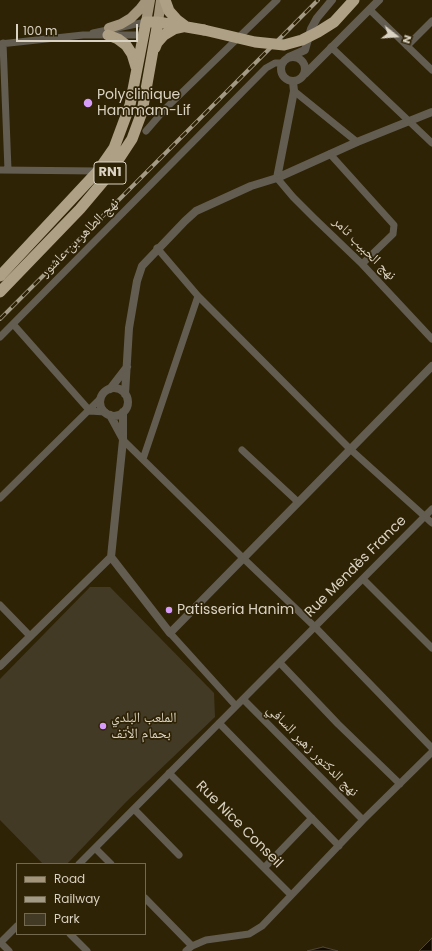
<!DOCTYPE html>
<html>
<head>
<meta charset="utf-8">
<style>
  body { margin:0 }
  #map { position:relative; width:432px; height:951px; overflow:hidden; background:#2f2306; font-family:Poppins,sans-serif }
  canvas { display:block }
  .legend { position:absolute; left:16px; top:863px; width:130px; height:72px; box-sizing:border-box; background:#2f2306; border:1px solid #736951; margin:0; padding:5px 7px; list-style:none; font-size:12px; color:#dad2c2 }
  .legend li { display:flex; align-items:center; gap:8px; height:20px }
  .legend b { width:20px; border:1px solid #736951 }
  .north { position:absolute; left:376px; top:16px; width:40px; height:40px; -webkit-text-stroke:3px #2f2306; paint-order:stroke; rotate:107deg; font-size:11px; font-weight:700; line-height:16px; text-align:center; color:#dad2c2 }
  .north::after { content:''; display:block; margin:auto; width:14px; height:18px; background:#dad2c2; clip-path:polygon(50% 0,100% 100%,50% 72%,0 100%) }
  .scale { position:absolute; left:16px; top:24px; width:122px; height:18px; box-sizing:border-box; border:2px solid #dad2c2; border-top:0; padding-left:5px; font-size:12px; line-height:14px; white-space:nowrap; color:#dad2c2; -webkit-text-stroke:3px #2f2306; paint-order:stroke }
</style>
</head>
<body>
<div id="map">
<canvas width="432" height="951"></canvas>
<ul class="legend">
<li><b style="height:5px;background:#a2957b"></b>Road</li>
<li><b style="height:5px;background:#a39a86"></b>Railway</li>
<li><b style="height:11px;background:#433a26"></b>Park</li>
</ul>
<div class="north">N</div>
<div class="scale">100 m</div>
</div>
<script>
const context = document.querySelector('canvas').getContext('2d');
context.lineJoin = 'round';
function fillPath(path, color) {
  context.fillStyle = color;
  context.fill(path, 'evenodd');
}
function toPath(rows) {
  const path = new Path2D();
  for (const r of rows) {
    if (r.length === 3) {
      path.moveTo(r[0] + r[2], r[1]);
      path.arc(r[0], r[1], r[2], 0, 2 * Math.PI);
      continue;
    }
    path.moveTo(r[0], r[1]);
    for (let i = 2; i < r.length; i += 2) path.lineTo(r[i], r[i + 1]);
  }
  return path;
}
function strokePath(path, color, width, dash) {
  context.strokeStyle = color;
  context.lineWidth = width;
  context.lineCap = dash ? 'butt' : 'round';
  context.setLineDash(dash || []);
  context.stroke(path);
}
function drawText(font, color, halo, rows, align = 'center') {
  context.font = font + ' Poppins,"Noto Naskh Arabic",sans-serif';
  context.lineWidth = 3.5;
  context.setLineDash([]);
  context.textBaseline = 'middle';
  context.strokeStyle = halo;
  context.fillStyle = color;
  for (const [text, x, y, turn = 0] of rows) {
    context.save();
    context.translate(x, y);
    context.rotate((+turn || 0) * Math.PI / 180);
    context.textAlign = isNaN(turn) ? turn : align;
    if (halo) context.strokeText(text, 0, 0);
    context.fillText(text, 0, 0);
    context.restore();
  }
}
fillPath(toPath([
  [90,587,110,587,214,693,215,717,126,802,67,864,43,864,0,820,0,679]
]), '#433a26');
const water = toPath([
  [432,938,432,951,419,951,432,938],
  [323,947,338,951,307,951,323,947]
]);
fillPath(water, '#150c00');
strokePath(water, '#50473a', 1);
strokePath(toPath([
  [370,10,432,70],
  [93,33,146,22],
  [3,43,8,170],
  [0,44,83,35,143,35],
  [407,46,432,21],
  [331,47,432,143],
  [294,91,357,142],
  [146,131,165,109,277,0],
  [330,154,394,225,393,234,362,264],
  [0,170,98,171],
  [277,178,293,197,314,218,362,264,432,339],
  [157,248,198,296,350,449,432,523],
  [13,324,90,411],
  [0,337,266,68,275,63,281,63,282,64],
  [90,411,105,412],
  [123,440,243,558,315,627,432,748],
  [242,450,298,502],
  [143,459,198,296],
  [0,498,100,399],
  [363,579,432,648],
  [0,605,30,636],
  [170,633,236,706],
  [280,663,338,724,400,784],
  [243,699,363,820],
  [219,723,339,846],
  [169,773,291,895],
  [134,809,179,855],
  [95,848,111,864],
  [79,864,432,509],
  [264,868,312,818],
  [145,898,192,946],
  [70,934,87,951],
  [0,942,9,951],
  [0,943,17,926],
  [186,951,192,946,206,940,249,934,262,926,363,820,432,752]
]), '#635d51', 7);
strokePath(toPath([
  [293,69,12],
  [289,57,305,50,311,29,317,18,332,0],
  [305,74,379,0],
  [277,178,294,91,293,82],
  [114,402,14],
  [110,389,127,367],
  [125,394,129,328,137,281,142,266,185,221,196,211,251,186,277,178,357,142,432,112],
  [110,415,123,439],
  [111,557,170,633,432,366],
  [0,666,111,557,123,440,123,412]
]), '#635d51', 8);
strokePath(toPath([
  [146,22,150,0],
  [158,22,161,0],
  [109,28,121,24,131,18,140,9,147,0]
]), '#a2957b', 10);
strokePath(toPath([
  [165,0,169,11,177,20,185,26],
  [108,35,118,39,126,45,132,54,136,67],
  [155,48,157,43,164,35,174,29,183,27],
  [0,276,98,171,114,148,130,105,146,22,158,22,204,30],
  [0,292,80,209,107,177,132,139,142,112,158,22]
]), '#aea084', 11);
const rail = toPath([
  [0,319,318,0]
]);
strokePath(rail, '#a39a86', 4);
strokePath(rail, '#2f2306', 2.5, [8]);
strokePath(toPath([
  [204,30,255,42,284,45,302,40,318,32,334,22,354,0]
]), '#aea084', 11);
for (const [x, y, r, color] of [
  [88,103,5,"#d79bf9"],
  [169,610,4,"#d79bf9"],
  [103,726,4,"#d79bf9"]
]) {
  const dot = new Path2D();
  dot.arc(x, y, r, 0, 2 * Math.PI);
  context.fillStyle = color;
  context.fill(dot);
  strokePath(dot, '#2f2306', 1.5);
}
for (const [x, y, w] of [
  [110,173,32]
]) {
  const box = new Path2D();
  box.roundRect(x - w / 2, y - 11, w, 22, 3);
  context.fillStyle = '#2f2306';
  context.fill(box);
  strokePath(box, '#dad2c2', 1);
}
drawText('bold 13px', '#dad2c2', null, [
  ["RN1",110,173]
]);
drawText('14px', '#dad2c2', '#2f2306', [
  ["Polyclinique",97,95],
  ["Hammam-Lif",97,111],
  ["Patisseria Hanim",177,610],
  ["الملعب البلدي",111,718],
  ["بحمام الأتف",111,734]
], 'left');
drawText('14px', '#dad2c2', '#2f2306', [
  ["نهج الطاهر بن عاشور",80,238,-45],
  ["نهج الحبيب ثامر",364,249,45],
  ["Rue Mendès France",356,567,-45],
  ["نهج الدكتور زهير السافي",312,751,45],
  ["Rue Nice Conseil",239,825,45]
]);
</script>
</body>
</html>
